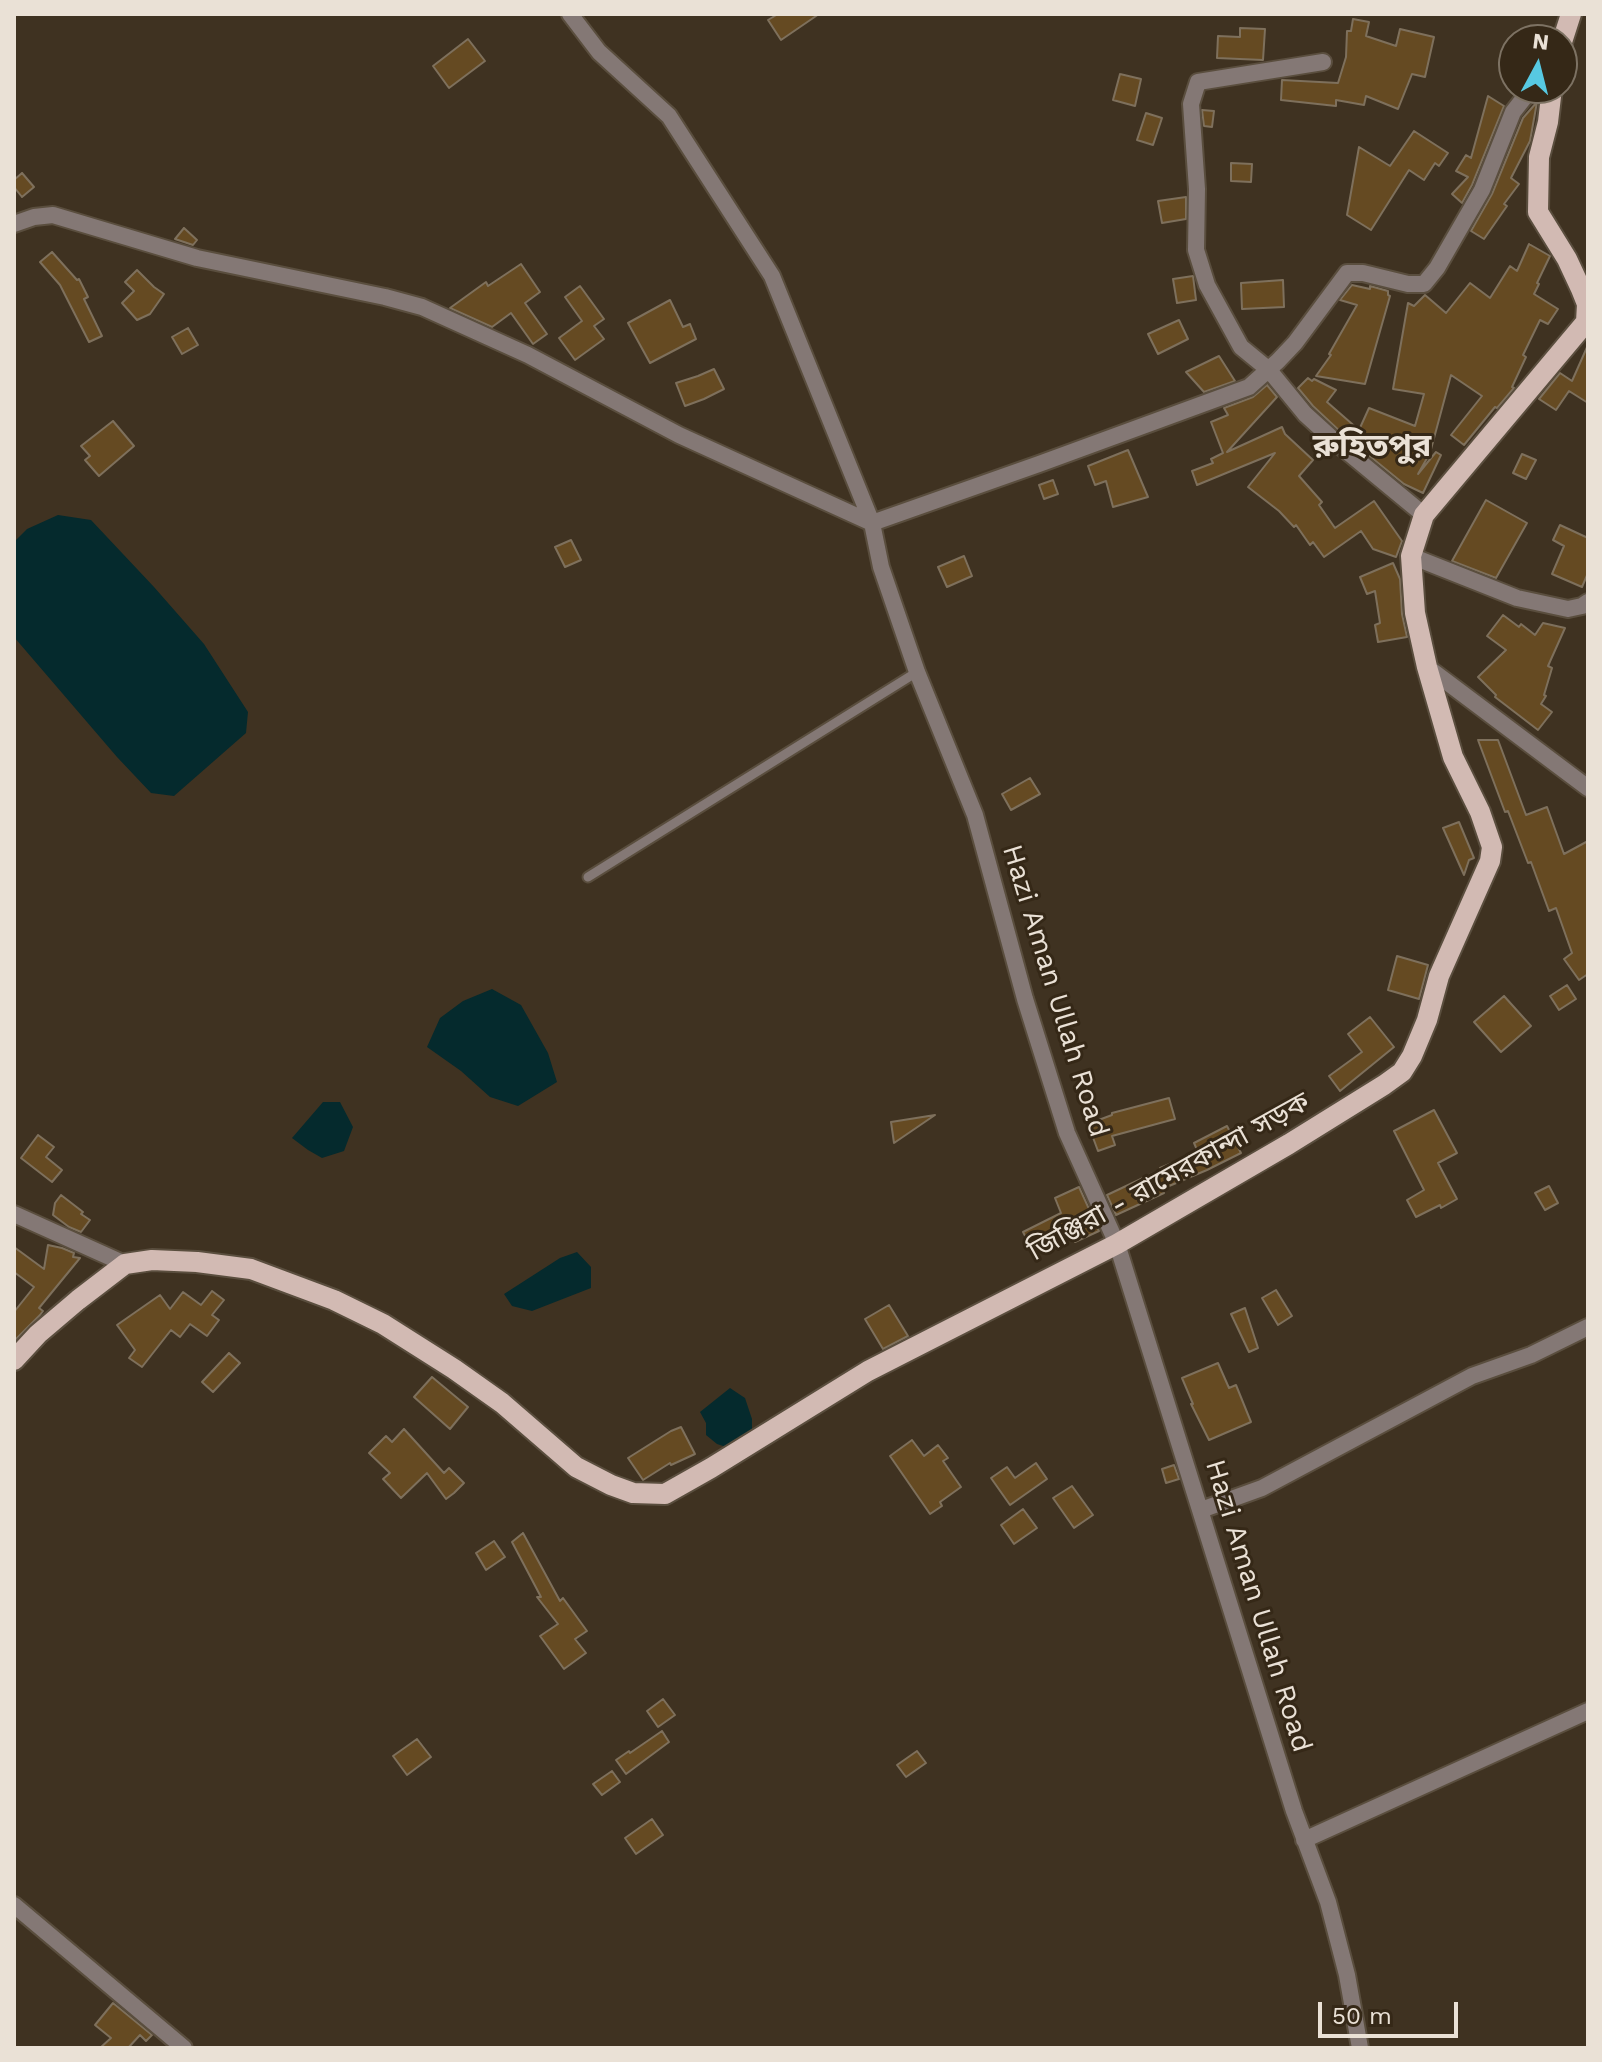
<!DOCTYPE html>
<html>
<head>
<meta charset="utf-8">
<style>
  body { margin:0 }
  #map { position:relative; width:1602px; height:2062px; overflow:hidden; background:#3f3221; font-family:"Work Sans",sans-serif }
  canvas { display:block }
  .frame { position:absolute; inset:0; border:16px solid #eae1d6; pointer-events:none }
  .north { position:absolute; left:1498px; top:24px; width:80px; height:80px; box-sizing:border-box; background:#352817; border:2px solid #7d7263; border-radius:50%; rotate:7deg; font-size:22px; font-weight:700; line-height:32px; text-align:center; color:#eae1d6 }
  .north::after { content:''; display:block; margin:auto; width:28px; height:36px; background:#57c9e2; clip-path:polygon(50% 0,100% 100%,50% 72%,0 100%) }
  .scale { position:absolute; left:1318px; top:2002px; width:140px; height:36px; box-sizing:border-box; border:4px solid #eae1d6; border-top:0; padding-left:10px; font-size:24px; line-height:28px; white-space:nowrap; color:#eae1d6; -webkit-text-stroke:6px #352817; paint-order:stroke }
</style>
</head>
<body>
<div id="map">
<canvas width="1602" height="2062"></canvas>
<div class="frame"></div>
<div class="north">N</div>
<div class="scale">50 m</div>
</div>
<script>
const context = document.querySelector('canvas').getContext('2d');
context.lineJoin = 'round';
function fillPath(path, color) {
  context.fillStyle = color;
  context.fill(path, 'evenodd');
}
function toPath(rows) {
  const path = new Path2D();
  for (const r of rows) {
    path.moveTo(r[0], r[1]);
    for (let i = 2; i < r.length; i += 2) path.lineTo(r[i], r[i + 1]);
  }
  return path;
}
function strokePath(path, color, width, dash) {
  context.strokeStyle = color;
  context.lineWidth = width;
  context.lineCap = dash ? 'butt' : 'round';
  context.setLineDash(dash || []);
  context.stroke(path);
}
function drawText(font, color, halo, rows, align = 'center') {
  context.font = font + ' "Work Sans","Noto Sans Bengali",sans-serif';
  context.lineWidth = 6;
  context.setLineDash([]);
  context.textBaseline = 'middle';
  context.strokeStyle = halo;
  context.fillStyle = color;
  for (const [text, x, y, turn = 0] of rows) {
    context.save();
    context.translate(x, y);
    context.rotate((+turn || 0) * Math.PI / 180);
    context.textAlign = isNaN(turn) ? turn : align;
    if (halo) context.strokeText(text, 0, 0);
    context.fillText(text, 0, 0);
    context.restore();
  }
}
fillPath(toPath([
  [58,515,91,520,154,587,204,644,248,712,246,733,174,796,151,793,117,757,14,637,14,542,27,529],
  [492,989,521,1005,548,1053,557,1082,518,1106,490,1097,461,1071,427,1047,440,1018,463,1001],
  [323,1102,340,1102,353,1127,344,1151,322,1158,308,1150,292,1138],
  [577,1252,591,1267,591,1288,532,1311,512,1306,504,1294,560,1258],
  [730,1388,745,1398,752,1419,752,1435,732,1449,717,1444,706,1435,706,1423,700,1412]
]), '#052a2d');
const building = toPath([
  [778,14,819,14,781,40,768,20,778,14],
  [1353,19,1369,22,1366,36,1396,46,1400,29,1434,37,1425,77,1412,74,1398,109,1366,96,1364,105,1336,100,1336,106,1281,100,1282,80,1338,83,1346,57,1347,31,1351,31,1353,19],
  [1240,28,1265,29,1263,60,1217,58,1218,36,1240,37,1240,28],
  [468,39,485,61,449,88,433,66,468,39],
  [1120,74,1141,79,1135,106,1113,100,1120,74],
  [1488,96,1504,106,1472,185,1462,203,1452,194,1468,177,1456,171,1466,155,1471,158,1488,96],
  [1537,102,1530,141,1511,178,1519,184,1504,204,1507,206,1484,239,1471,231,1492,194,1523,118,1537,102],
  [1202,110,1214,111,1212,127,1204,126,1202,110],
  [1146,113,1162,118,1153,145,1137,140,1146,113],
  [1414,131,1448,153,1439,166,1435,163,1424,180,1409,170,1371,230,1347,215,1359,147,1390,166,1414,131],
  [1231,163,1252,164,1251,182,1231,181,1231,163],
  [22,173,34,187,22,197,14,187,14,180,22,173],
  [1186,197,1186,219,1162,223,1158,201,1186,197],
  [184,228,197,240,193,245,175,239,184,228],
  [1529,244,1550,256,1537,283,1539,284,1534,294,1558,309,1548,324,1540,320,1523,355,1526,357,1512,387,1514,388,1497,408,1495,407,1464,445,1451,435,1482,396,1451,375,1430,453,1418,474,1436,452,1441,455,1423,493,1404,484,1345,436,1313,406,1298,388,1308,378,1312,381,1314,379,1336,390,1327,402,1359,430,1369,408,1415,426,1424,394,1393,389,1408,303,1414,306,1425,295,1446,313,1470,283,1490,298,1510,266,1517,271,1529,244],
  [52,252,77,280,79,279,88,297,84,299,102,336,89,342,60,285,40,262,52,252],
  [521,264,540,292,525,303,547,334,533,344,511,313,492,327,450,308,486,282,488,286,521,264],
  [137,270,154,287,164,294,150,314,137,320,122,303,134,291,125,282,137,270],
  [1193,276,1196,300,1177,303,1173,279,1193,276],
  [1283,280,1284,307,1242,309,1241,283,1283,280],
  [1352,285,1370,289,1370,286,1388,291,1388,295,1390,296,1365,384,1316,376,1331,355,1329,354,1357,305,1340,300,1352,285],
  [580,286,604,319,594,326,604,339,575,360,559,338,582,321,565,297,580,286],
  [670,300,683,327,690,324,696,339,650,363,628,323,670,300],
  [1179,320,1188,339,1158,354,1148,334,1179,320],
  [188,328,198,345,182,354,172,337,188,328],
  [1588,345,1588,403,1569,391,1556,410,1539,399,1560,373,1572,381,1588,345],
  [1219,356,1235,381,1204,392,1186,372,1219,356],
  [714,369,724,389,704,399,685,406,676,383,698,376,714,369],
  [1267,385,1277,397,1227,452,1282,427,1285,434,1313,460,1299,476,1322,502,1319,505,1335,528,1374,501,1402,541,1396,557,1373,549,1361,531,1324,557,1313,542,1310,545,1296,525,1294,527,1279,511,1248,487,1275,453,1197,485,1192,471,1213,463,1211,459,1223,453,1211,422,1228,415,1224,408,1253,397,1267,385],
  [113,421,134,446,99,476,85,460,90,456,81,446,113,421],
  [1128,450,1148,497,1113,507,1106,481,1095,485,1088,466,1128,450],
  [1522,454,1536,460,1526,479,1513,473,1522,454],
  [1053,480,1058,494,1044,499,1039,485,1053,480],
  [1486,500,1527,523,1496,578,1452,561,1486,500],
  [1560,525,1588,538,1588,573,1582,587,1552,574,1564,546,1553,540,1560,525],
  [571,540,581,560,565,567,555,547,571,540],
  [964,556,972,576,947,587,938,567,964,556],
  [1393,563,1400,579,1402,614,1407,637,1378,642,1375,625,1380,623,1375,591,1367,594,1360,577,1393,563],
  [1503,615,1519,627,1521,624,1535,635,1543,623,1565,628,1548,666,1552,668,1544,695,1546,696,1541,704,1552,712,1538,730,1495,697,1496,695,1478,677,1506,650,1487,636,1503,615],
  [1478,740,1498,740,1526,815,1547,807,1564,854,1588,841,1588,974,1579,980,1564,959,1572,953,1556,908,1549,911,1531,862,1528,863,1508,811,1505,812,1478,740],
  [1030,778,1040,794,1011,810,1002,794,1030,778],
  [1459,822,1474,858,1469,860,1464,875,1443,828,1459,822],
  [1397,956,1428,965,1419,999,1388,990,1397,956],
  [1567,985,1576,999,1559,1010,1550,996,1567,985],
  [1504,996,1531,1026,1501,1052,1474,1022,1504,996],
  [1370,1017,1394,1047,1340,1091,1329,1076,1362,1052,1348,1034,1370,1017],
  [1169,1098,1175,1119,1112,1136,1115,1145,1098,1151,1088,1124,1112,1115,1112,1113,1169,1098],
  [1434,1110,1457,1153,1438,1163,1457,1199,1441,1208,1440,1205,1416,1217,1407,1200,1424,1190,1394,1131,1434,1110],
  [935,1115,894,1143,891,1122,935,1115],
  [1227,1126,1241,1153,1207,1170,1162,1189,1164,1193,1116,1215,1107,1195,1160,1170,1160,1168,1198,1152,1194,1143,1227,1126],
  [38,1135,54,1147,46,1157,62,1170,52,1182,21,1158,38,1135],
  [1549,1186,1558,1203,1545,1210,1535,1193,1549,1186],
  [1079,1187,1099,1231,1075,1242,1068,1227,1030,1245,1023,1232,1061,1213,1055,1198,1079,1187],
  [61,1195,83,1212,81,1214,90,1220,81,1232,69,1227,53,1215,55,1203,61,1195],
  [48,1245,62,1248,74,1253,73,1257,80,1258,39,1308,43,1311,40,1315,14,1341,14,1312,34,1287,14,1272,14,1247,44,1269,48,1245],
  [1276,1290,1292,1316,1278,1325,1262,1298,1276,1290],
  [212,1291,224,1300,212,1315,219,1320,207,1336,190,1324,180,1337,171,1330,142,1367,129,1358,135,1350,117,1325,160,1295,170,1309,183,1292,201,1305,212,1291],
  [889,1305,908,1336,883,1349,865,1319,889,1305],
  [1245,1308,1258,1348,1249,1352,1231,1314,1245,1308],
  [229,1353,240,1363,213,1392,202,1382,229,1353],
  [1218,1363,1229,1388,1236,1385,1251,1422,1209,1440,1191,1404,1193,1404,1182,1378,1218,1363],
  [432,1377,468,1407,450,1429,414,1397,432,1377],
  [681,1427,695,1454,671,1465,670,1463,643,1480,628,1458,671,1431,681,1427],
  [404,1429,444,1473,449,1468,464,1483,454,1493,446,1499,427,1473,401,1498,383,1479,390,1473,369,1453,386,1436,392,1442,404,1429],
  [912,1440,924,1456,938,1445,948,1458,943,1461,961,1487,940,1502,942,1506,930,1514,890,1456,912,1440],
  [1036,1463,1047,1479,1010,1505,991,1478,1007,1467,1015,1478,1036,1463],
  [1174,1465,1179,1479,1166,1483,1162,1469,1174,1465],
  [1072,1486,1093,1515,1074,1528,1053,1498,1072,1486],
  [1023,1509,1037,1528,1014,1544,1001,1525,1023,1509],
  [523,1533,560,1601,563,1598,587,1631,575,1639,586,1653,564,1669,540,1636,558,1624,537,1597,541,1597,512,1542,523,1533],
  [494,1541,505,1557,486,1570,476,1553,494,1541],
  [663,1699,675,1715,658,1727,647,1711,663,1699],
  [662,1731,669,1742,626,1774,616,1760,629,1751,630,1753,662,1731],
  [417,1739,431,1757,407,1775,393,1756,417,1739],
  [917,1751,926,1763,906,1777,897,1765,917,1751],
  [612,1771,620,1782,602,1795,593,1784,612,1771],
  [652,1819,663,1835,636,1854,625,1838,652,1819],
  [113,2003,152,2035,146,2041,140,2035,128,2048,100,2048,111,2038,95,2025,113,2003]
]);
fillPath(building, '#654a22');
strokePath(building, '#7e705c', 2);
const service = toPath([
  [588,877,917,672]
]);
const minor = toPath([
  [570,14,599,52,669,116,772,276,872,523,881,567,917,672,975,815,1025,999,1067,1133,1117,1244,1294,1811,1328,1902,1347,1975,1360,2048],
  [1323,62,1198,82,1191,104,1197,189,1196,250,1207,285,1241,347,1269,370,1305,414,1338,444,1424,515],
  [14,224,34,217,53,215,197,258,385,297,422,307,528,355,679,435,872,523,1039,464,1249,387,1278,361,1295,343,1347,273,1363,273,1408,284,1424,284,1437,268,1482,190,1513,112,1524,98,1537,88],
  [1411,556,1517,598,1568,609,1582,606,1588,602],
  [1427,667,1588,788],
  [14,1214,125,1264],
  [1201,1510,1262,1488,1472,1376,1531,1355,1588,1327],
  [1304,1840,1588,1711],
  [14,1905,184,2048]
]);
const primary = toPath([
  [1562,42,1571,14],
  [14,1360,38,1334,78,1300,125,1264,152,1260,197,1262,251,1269,334,1300,383,1324,454,1369,502,1403,576,1467,611,1485,633,1493,665,1494,711,1468,868,1371,1117,1244,1289,1144,1384,1085,1402,1072,1412,1056,1427,1020,1439,976,1490,861,1492,847,1480,812,1453,757,1427,667,1415,613,1411,556,1424,515,1586,322,1587,304,1581,289,1567,259,1538,212,1539,157,1548,122,1552,88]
]);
strokePath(service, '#5a4e3e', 13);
strokePath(minor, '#5a4e3e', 20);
strokePath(primary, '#5a4e3e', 24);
strokePath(service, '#847875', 9);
strokePath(minor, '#847875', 16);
strokePath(primary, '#d2bab3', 20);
drawText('28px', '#eae1d6', '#352817', [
  ["Hazi Aman Ullah Road",1055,991,73],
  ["জিঞ্জিরা - রামেরকান্দা সড়ক",1169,1177,-29],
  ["Hazi Aman Ullah Road",1258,1606,73]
]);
drawText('bold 32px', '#eae1d6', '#352817', [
  ["রুহিতপুর",1372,447]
]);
</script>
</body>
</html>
